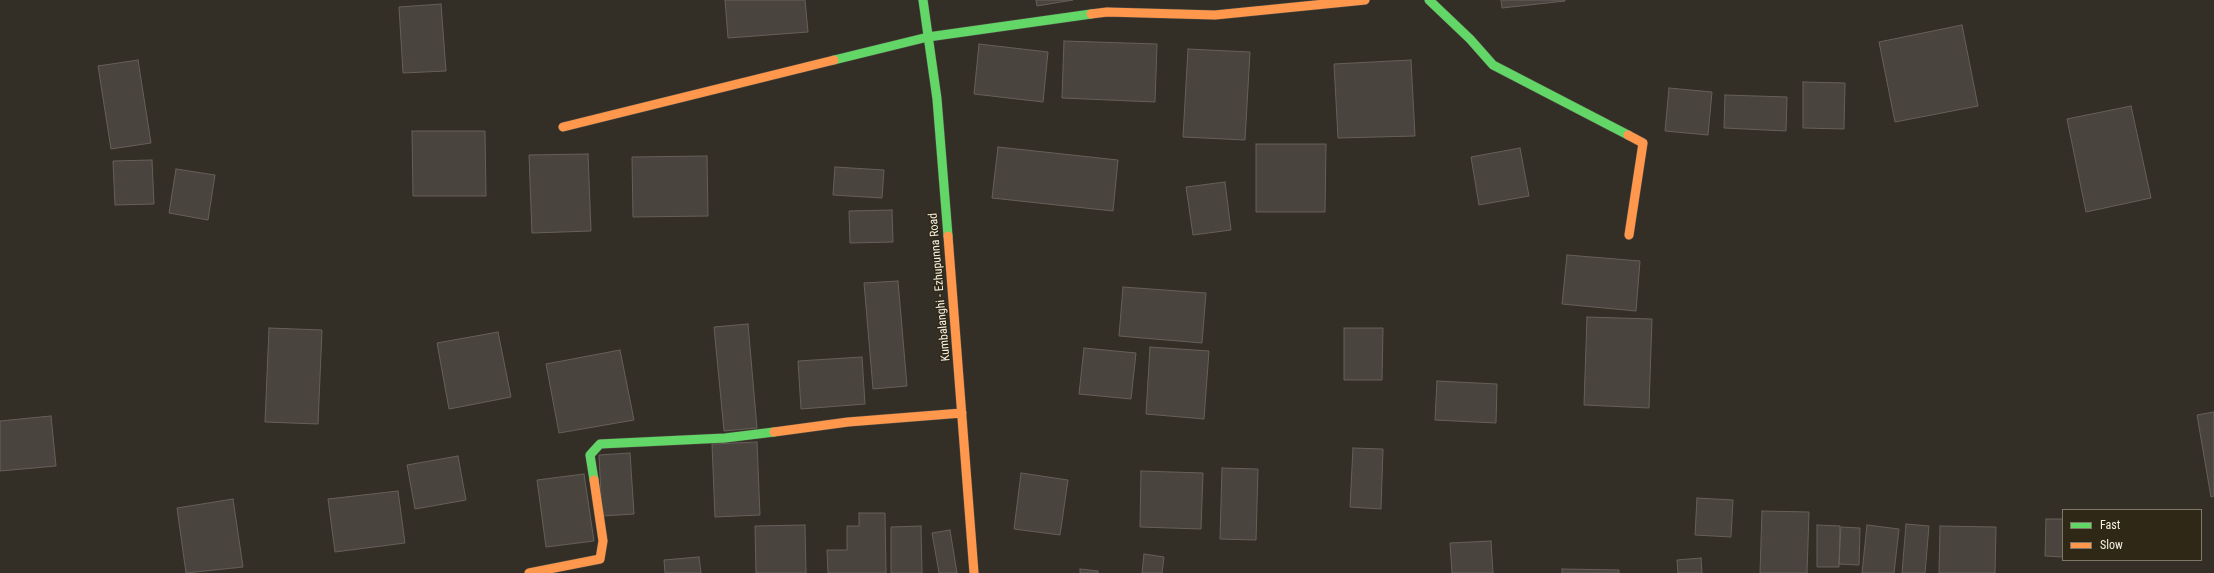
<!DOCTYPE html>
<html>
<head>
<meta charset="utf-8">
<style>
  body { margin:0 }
  #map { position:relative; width:2214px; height:573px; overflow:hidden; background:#332f26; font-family:"Roboto Condensed",sans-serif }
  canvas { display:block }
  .legend { position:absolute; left:2062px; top:509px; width:140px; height:52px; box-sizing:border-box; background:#2f2816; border:1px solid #7e7868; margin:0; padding:5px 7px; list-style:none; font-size:12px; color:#f4efe4 }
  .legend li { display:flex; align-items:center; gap:8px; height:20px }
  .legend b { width:20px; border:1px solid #7e7868 }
</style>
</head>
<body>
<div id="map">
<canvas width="2214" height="573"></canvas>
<ul class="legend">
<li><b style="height:5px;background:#63d668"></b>Fast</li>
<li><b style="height:5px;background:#ff974d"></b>Slow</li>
</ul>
</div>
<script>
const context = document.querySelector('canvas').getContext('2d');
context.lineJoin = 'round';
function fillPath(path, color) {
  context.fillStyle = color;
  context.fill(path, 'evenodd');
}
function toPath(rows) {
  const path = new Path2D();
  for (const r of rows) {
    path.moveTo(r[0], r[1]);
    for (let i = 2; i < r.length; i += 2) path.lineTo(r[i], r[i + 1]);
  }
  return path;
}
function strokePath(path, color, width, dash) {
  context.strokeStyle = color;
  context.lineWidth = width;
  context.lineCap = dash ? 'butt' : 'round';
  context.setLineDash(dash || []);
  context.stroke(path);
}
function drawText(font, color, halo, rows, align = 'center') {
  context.font = font + ' "Roboto Condensed",sans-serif';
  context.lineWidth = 3;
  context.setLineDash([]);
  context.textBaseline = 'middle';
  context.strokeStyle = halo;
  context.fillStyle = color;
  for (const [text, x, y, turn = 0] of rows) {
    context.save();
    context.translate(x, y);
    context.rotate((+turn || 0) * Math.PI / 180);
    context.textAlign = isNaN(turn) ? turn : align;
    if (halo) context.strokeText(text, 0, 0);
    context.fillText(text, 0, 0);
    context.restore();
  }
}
const building = toPath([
  [725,0,805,0,808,32,728,38,725,0],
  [1036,0,1073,0,1037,6,1036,0],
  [1501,0,1565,0,1565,1,1502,8,1501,0],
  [441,4,446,71,403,73,399,7,441,4],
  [1962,25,1978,106,1895,122,1879,42,1962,25],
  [1064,41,1157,44,1155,102,1062,98,1064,41],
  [979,44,1048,52,1043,102,974,94,979,44],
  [1188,49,1250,52,1245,140,1183,137,1188,49],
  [138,60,151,143,111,149,98,66,138,60],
  [1411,60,1415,136,1338,138,1334,64,1411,60],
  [1803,82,1845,83,1844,129,1803,128,1803,82],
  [1669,88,1712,92,1708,135,1665,131,1669,88],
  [1725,95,1787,97,1786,131,1724,128,1725,95],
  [2131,106,2151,198,2086,212,2067,119,2131,106],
  [412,131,485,131,486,196,413,196,412,131],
  [1256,144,1326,144,1325,212,1256,212,1256,144],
  [998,147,1118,160,1113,211,992,198,998,147],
  [1520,148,1529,196,1479,205,1471,157,1520,148],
  [588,154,591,231,532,233,529,155,588,154],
  [707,156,708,216,633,217,632,157,707,156],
  [152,160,154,204,115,205,113,161,152,160],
  [835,167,884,170,882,198,833,195,835,167],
  [176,169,215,175,208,220,169,213,176,169],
  [1225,182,1231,230,1193,235,1186,187,1225,182],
  [892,210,893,242,850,243,849,211,892,210],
  [1567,255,1640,261,1636,311,1562,304,1567,255],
  [898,281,907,386,873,389,864,283,898,281],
  [1123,287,1206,293,1202,343,1119,336,1123,287],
  [1587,317,1652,319,1649,408,1584,405,1587,317],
  [748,324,757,428,724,431,714,327,748,324],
  [269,328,322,330,318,424,265,422,269,328],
  [1344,328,1383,328,1382,380,1344,380,1344,328],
  [498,332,511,397,449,409,437,343,498,332],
  [1150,347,1209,351,1204,419,1146,414,1150,347],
  [1084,348,1136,353,1131,399,1079,394,1084,348],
  [620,350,634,420,559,433,546,364,620,350],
  [862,357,865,404,801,409,798,361,862,357],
  [1437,381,1497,384,1496,423,1435,420,1437,381],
  [2214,412,2214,496,2211,497,2197,415,2214,412],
  [51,416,56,466,0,471,0,421,51,416],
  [757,442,760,515,715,517,712,444,757,442],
  [1353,448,1383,449,1381,509,1350,507,1353,448],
  [630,453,634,514,602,516,599,455,630,453],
  [458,456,466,500,415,509,407,465,458,456],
  [1222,468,1258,469,1256,540,1220,539,1222,468],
  [1141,471,1203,473,1201,529,1140,527,1141,471],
  [1021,473,1068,480,1060,535,1014,529,1021,473],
  [584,474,594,541,546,547,537,480,584,474],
  [398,491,405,543,335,552,328,499,398,491],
  [1697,498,1733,500,1731,537,1695,535,1697,498],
  [233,499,243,567,186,573,177,508,233,499],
  [1762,511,1809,512,1807,573,1760,573,1762,511],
  [859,513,885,513,886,573,828,573,827,550,847,550,847,526,859,526,859,513],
  [2046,519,2063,519,2063,557,2045,556,2046,519],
  [1906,524,1929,526,1925,573,1902,573,1906,524],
  [805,525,806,573,756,573,755,526,805,525],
  [1817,525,1840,526,1839,567,1817,567,1817,525],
  [1867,525,1899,529,1894,573,1862,573,1867,525],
  [921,526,922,573,891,573,891,527,921,526],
  [1940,526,1996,527,1995,573,1939,573,1940,526],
  [1841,527,1860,528,1859,565,1839,564,1841,527],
  [950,530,957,573,939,573,932,533,950,530],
  [1491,541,1493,573,1452,573,1450,543,1491,541],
  [1144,554,1164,557,1162,573,1142,573,1144,554],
  [699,557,701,573,665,573,664,560,699,557],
  [1701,558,1702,573,1678,573,1677,560,1701,558],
  [1080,569,1098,571,1098,573,1080,573,1080,569],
  [1562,569,1619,570,1619,573,1562,573,1562,569]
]);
fillPath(building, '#4a443f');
strokePath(building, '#665f5a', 1);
const fast = toPath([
  [923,0,937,99,948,236],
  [1429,0,1470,39,1493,65,1628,135],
  [834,60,928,37,1091,14],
  [594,480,590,455,600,444,725,438,774,432]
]);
const slow = toPath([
  [1091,14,1107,12,1215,15,1365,0],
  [563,127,834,60],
  [1628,135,1643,143,1629,235],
  [948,236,974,573],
  [774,432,848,422,962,413],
  [529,573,600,559,603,541,594,480]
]);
strokePath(fast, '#514d45', 10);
strokePath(slow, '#514d45', 10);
strokePath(fast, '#63d668', 9);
strokePath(slow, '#ff974d', 9);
drawText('12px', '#f4efe4', '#2f2816', [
  ["Kumbalanghi - Ezhupunna Road",940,287,-95]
]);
</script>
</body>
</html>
